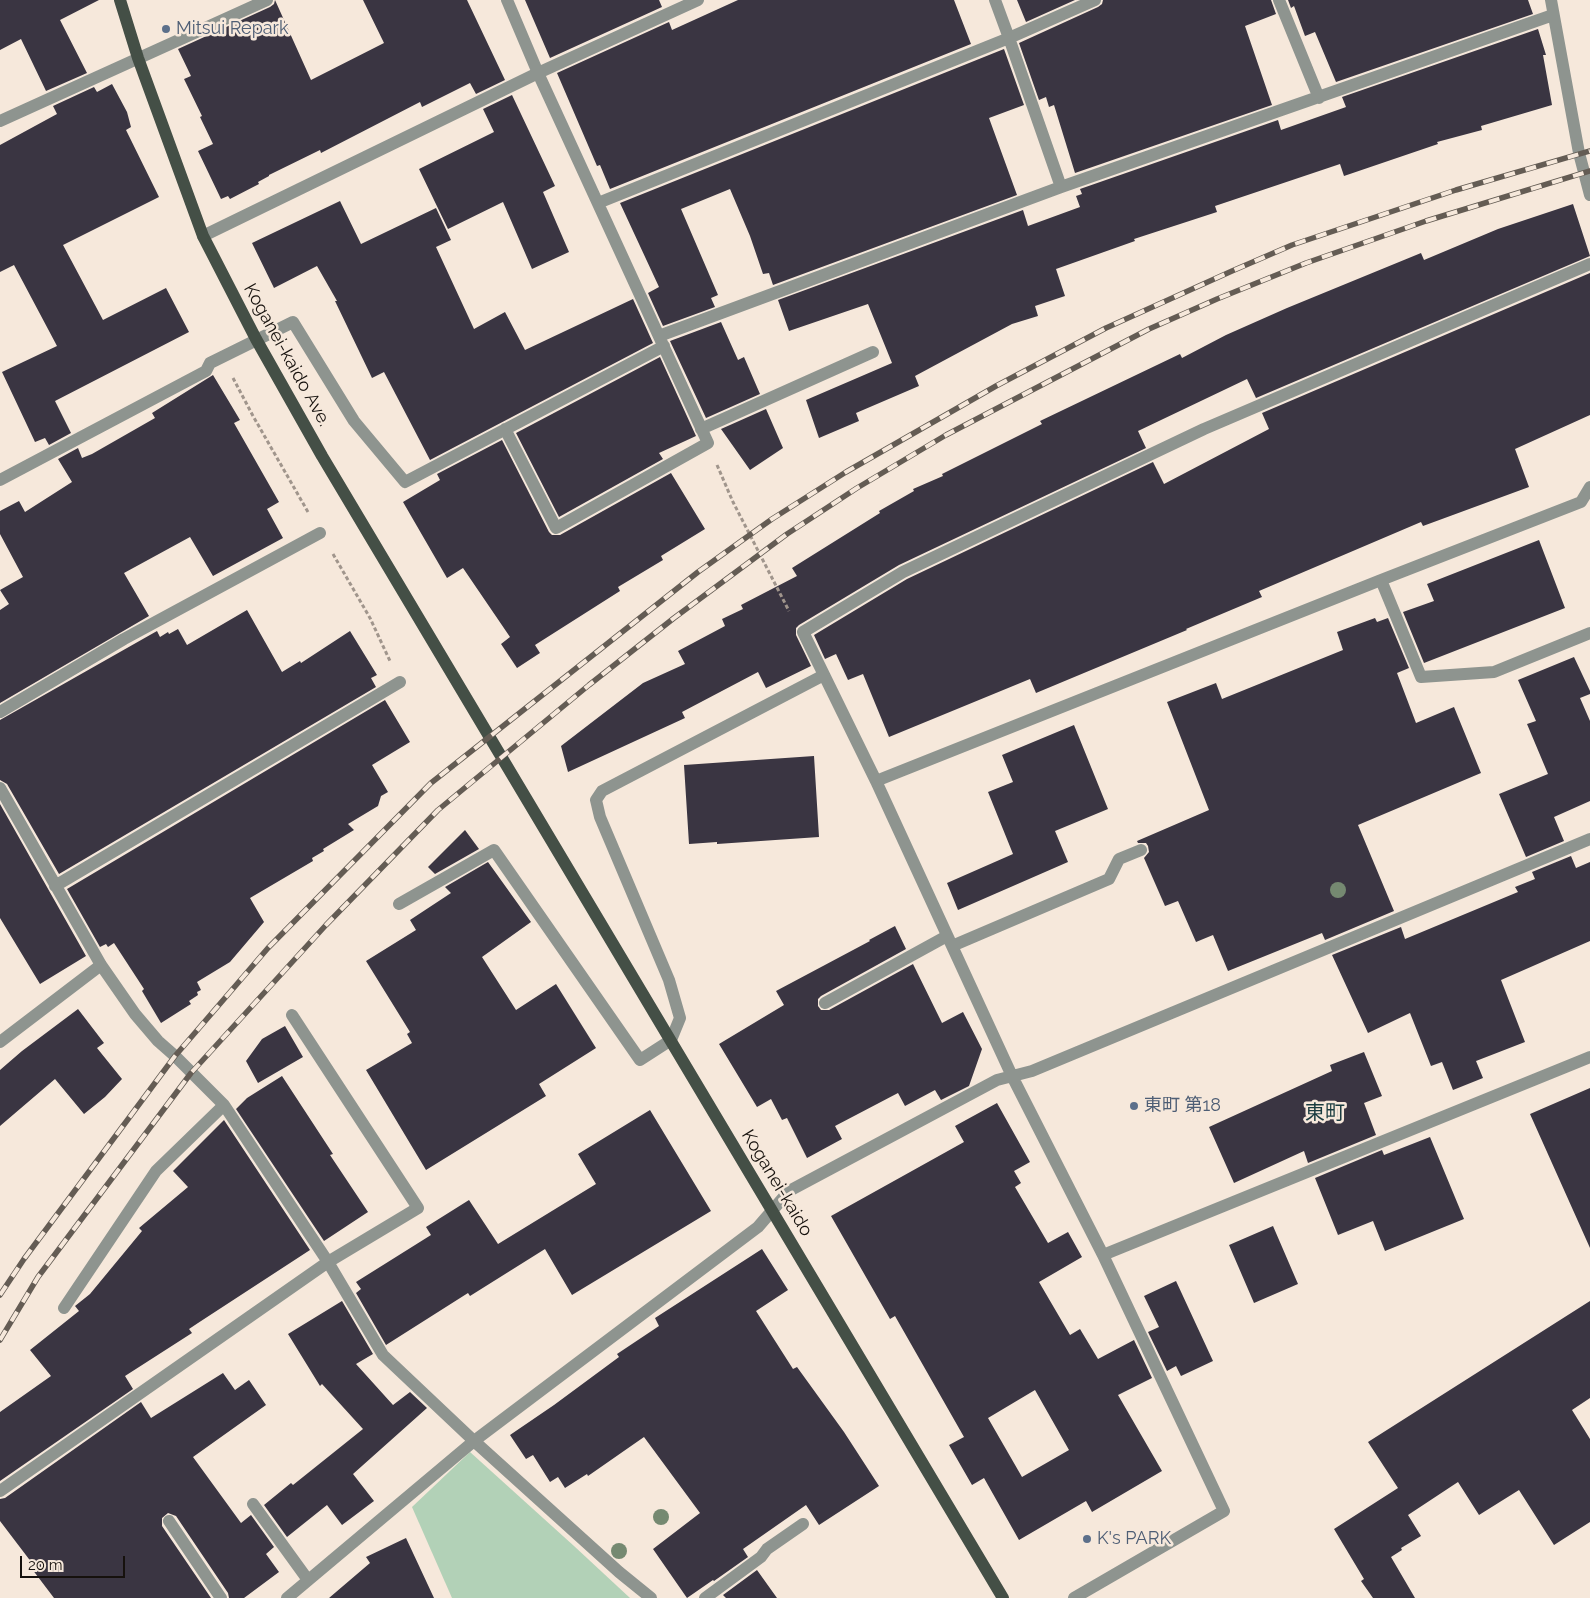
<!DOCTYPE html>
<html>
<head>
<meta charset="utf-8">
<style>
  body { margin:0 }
  #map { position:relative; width:1590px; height:1598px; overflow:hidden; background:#f6e8db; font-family:Raleway,sans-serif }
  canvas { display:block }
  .scale { position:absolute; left:20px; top:1556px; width:105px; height:22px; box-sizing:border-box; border:2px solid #16110d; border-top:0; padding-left:6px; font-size:15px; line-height:18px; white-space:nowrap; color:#16110d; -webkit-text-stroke:4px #f6e8db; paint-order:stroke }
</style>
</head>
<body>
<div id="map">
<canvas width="1590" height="1598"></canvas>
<div class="scale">20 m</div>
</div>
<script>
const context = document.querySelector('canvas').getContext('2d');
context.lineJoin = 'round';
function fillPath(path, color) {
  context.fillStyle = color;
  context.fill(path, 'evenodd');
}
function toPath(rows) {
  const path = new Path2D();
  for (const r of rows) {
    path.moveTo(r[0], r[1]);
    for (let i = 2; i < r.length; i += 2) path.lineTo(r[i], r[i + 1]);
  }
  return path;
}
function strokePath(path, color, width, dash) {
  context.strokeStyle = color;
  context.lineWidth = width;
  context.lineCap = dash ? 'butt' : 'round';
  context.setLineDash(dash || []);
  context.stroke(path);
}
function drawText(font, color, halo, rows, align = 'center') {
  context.font = font + ' Raleway,"Noto Sans JP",sans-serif';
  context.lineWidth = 5;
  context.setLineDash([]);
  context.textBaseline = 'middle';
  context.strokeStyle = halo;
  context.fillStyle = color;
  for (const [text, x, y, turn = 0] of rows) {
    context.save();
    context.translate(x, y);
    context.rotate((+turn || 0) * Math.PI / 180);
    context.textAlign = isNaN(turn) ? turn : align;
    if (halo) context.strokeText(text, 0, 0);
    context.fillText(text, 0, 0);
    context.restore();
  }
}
fillPath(toPath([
  [470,1452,574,1546,630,1598,452,1598,412,1507]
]), '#b2d1b7');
fillPath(toPath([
  [0,0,99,0,60,20,87,73,46,91,21,39,0,50],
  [275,0,311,80,384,43,363,0,467,0,505,80,476,94,470,83,422,107,420,102,321,153,320,150,269,175,269,176,258,182,259,184,230,199,228,196,221,199,198,151,213,144,200,117,202,116,184,79,191,76,178,49,270,7,274,4],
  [525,0,659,0,662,7,550,58],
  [738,0,954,0,971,44,610,189,600,165,597,166,557,73,669,22,672,30],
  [1017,0,1075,0,1026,22],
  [1103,0,1271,0,1276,14,1245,26,1272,105,1075,173,1054,105,1049,107,1046,97,1039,100,1019,43,1098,7,1102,4],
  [1288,0,1528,0,1533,14,1336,82,1315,32,1305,36,1294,6,1291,8],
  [1538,29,1546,55,1543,55,1552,105,1481,126,1482,130,1437,142,1438,144,1344,176,1340,164,1215,206,1217,212,1134,239,1135,241,1056,269,1065,296,1035,306,1038,316,1012,324,915,376,919,386,856,413,859,421,819,438,806,400,892,363,868,304,789,331,778,300,1023,210,1028,226,1080,207,1076,196,1082,194,1080,189,1278,120,1281,130,1346,107,1342,97],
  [1004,49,1024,105,989,118,1017,195,773,285,769,273,763,274,750,236,730,189,681,209,718,295,711,298,715,307,663,326,648,293,659,287,620,203],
  [112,84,127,112,131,127,126,130,159,197,63,245,103,320,166,288,189,332,55,401,71,433,49,445,45,438,35,442,2,372,57,346,14,265,0,272,0,145,57,114,53,106,94,87,97,92],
  [512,95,555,186,543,192,569,252,532,269,503,202,448,229,419,169,494,132,483,109],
  [340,201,361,244,436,208,451,240,436,247,474,329,505,312,525,350,633,299,653,343,430,460,384,372,372,378,335,301,337,301,317,266,274,288,252,243],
  [1573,204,1590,256,1256,398,1247,379,1138,431,1146,448,899,565,799,625,796,628,796,635,811,666,766,688,758,672,682,712,685,718,568,772,561,746,643,683,685,664,678,651,725,626,722,619,743,609,741,605,797,576,792,568,880,513,879,511,914,491,913,489,943,476,942,474,1042,424,1040,421,1180,354,1182,358,1226,335,1287,308,1421,253,1424,260,1498,229],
  [1590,273,1590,415,1515,449,1529,487,1423,526,1421,522,1259,591,1262,597,1186,629,1187,630,1036,693,1030,679,889,737,863,674,848,680,836,654,825,659,814,635,907,579,1153,462,1164,484,1269,429,1262,413],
  [721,322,738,360,744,357,760,394,706,418,670,341],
  [660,357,696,436,659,453,663,459,559,517,516,433],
  [213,375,240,420,234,423,279,502,267,509,283,538,213,576,190,537,124,573,149,616,0,703,0,610,9,604,0,590,23,577,0,534,0,511,19,501,25,512,72,482,58,459,78,448,82,458,92,454,155,418,152,413],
  [766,409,783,448,750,470,721,429],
  [502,440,549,532,552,535,560,535,671,473,705,529,661,556,663,560,618,587,620,591,535,645,540,653,517,668,501,644,510,637,463,568,447,578,403,502,440,480,437,474],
  [1539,540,1565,608,1424,663,1403,612,1434,601,1427,584],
  [247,610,282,672,300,661,301,663,350,631,377,675,371,678,376,687,59,874,7,784,0,780,0,720,157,631,160,637,168,632,169,634,178,629,187,645],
  [1375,618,1377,622,1388,618,1409,668,1397,673,1416,723,1454,707,1481,773,1358,825,1394,911,1325,940,1322,933,1228,971,1213,935,1196,942,1178,901,1165,906,1144,858,1149,852,1148,846,1146,843,1138,843,1137,841,1209,810,1167,702,1216,683,1222,699,1343,650,1337,632],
  [1574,657,1590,691,1590,694,1580,698,1590,721,1590,801,1554,817,1564,841,1526,857,1499,794,1548,774,1527,724,1536,721,1518,680],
  [385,700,410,742,372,765,388,792,381,796,378,806,348,824,354,830,323,849,324,851,312,858,313,861,250,898,264,922,230,962,197,982,201,990,197,992,198,995,189,1001,191,1004,161,1023,142,991,144,989,114,943,108,947,106,944,100,947,67,889],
  [1074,725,1108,809,1055,831,1068,862,958,910,947,883,1013,854,988,792,1013,782,1002,755],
  [814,756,819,837,717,844,717,842,689,844,684,765],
  [0,804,86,956,40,984,0,918],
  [465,830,479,849,435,874,428,867],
  [1571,856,1576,868,1590,862,1590,941,1501,980,1525,1042,1476,1061,1483,1078,1453,1090,1442,1062,1431,1066,1410,1013,1368,1033,1332,955,1401,927,1405,939,1518,892,1515,887,1535,879,1532,872],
  [488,862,531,922,482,957,516,1010,556,984,596,1048,539,1084,546,1096,426,1170,366,1070,412,1043,407,1034,410,1032,366,961,416,930,410,920,451,893,445,887],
  [895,926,906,949,821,996,818,999,818,1006,821,1010,829,1010,913,964,942,1023,963,1012,982,1049,969,1086,941,1100,935,1090,905,1106,898,1093,835,1126,842,1139,807,1158,787,1118,782,1120,771,1099,757,1107,719,1044,784,1005,776,991,870,941,869,940],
  [78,1009,104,1043,97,1048,122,1079,105,1097,84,1114,55,1079,0,1126,0,1070,22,1051],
  [285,1026,303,1057,258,1083,246,1061,262,1039],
  [1364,1052,1382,1096,1364,1103,1376,1135,1308,1163,1304,1151,1234,1183,1209,1127,1332,1071,1330,1065],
  [282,1076,333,1154,330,1155,368,1212,324,1241,236,1109,247,1098],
  [1590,1088,1590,1248,1530,1114],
  [997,1103,1030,1162,1014,1171,1021,1183,1015,1187,1048,1243,1068,1232,1082,1257,1039,1282,1070,1335,1080,1329,1098,1359,1134,1340,1152,1378,1118,1395,1162,1471,1092,1512,1086,1501,1019,1540,984,1478,972,1485,949,1445,964,1437,895,1316,890,1319,831,1216,964,1142,955,1126],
  [1035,1390,1069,1450,1022,1477,988,1418],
  [650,1110,711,1211,572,1295,545,1249,470,1296,468,1293,386,1345,356,1293,361,1289,356,1282,431,1235,426,1227,469,1200,498,1244,596,1184,578,1154],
  [224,1120,310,1250,198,1323,189,1329,192,1333,125,1376,133,1389,0,1481,0,1412,51,1376,30,1350,79,1311,75,1306,90,1294,142,1231,139,1228,188,1187,173,1171],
  [1430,1137,1464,1219,1385,1251,1373,1221,1338,1235,1315,1178,1382,1150,1384,1155],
  [1273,1226,1298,1284,1254,1303,1229,1245],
  [762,1249,788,1290,756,1311,793,1369,797,1367,844,1432,879,1486,819,1525,806,1505,743,1549,748,1557,714,1581,713,1580,687,1598,653,1549,700,1513,644,1437,588,1476,587,1474,565,1488,558,1477,550,1482,533,1455,526,1459,510,1435,554,1405,619,1357,617,1354,659,1326,655,1318],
  [1176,1281,1213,1361,1181,1376,1176,1366,1167,1371,1148,1332,1159,1327,1144,1296],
  [342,1301,373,1354,356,1364,393,1405,410,1392,427,1408,353,1474,374,1501,342,1525,327,1505,287,1537,264,1505,291,1483,293,1485,363,1429,322,1384,320,1386,288,1334],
  [1590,1301,1590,1398,1572,1410,1590,1439,1590,1522,1554,1545,1519,1490,1479,1515,1458,1482,1408,1515,1421,1536,1401,1548,1402,1550,1391,1557,1415,1598,1373,1598,1361,1581,1364,1579,1334,1529,1398,1488,1368,1442],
  [223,1373,235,1390,249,1380,266,1405,193,1457,241,1523,251,1515,274,1547,266,1554,279,1572,244,1598,229,1598,228,1593,176,1516,168,1513,162,1518,162,1526,211,1598,54,1598,32,1569,35,1567,0,1521,0,1499,5,1498,141,1402,151,1418],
  [406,1538,434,1598,329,1598,370,1563,366,1557],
  [757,1570,777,1598,726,1598,723,1595]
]), '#3a3542');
strokePath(toPath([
  [233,378,253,416,308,512],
  [717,465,733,502,789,611],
  [333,554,370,618,390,661]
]), '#a0958c', 3, [4, 2.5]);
strokePath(toPath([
  [995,0,1009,38,1061,187],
  [1279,0,1319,98],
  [1551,0,1579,153,1590,195],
  [0,121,267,0],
  [598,203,1009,38,1095,0],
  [203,236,538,73,698,0],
  [659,336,1061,187,1553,15],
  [505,429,556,528,708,443,538,73,507,0],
  [701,429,873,352],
  [0,480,206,371,210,363,293,322,354,421,405,482,664,346],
  [1381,580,1421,677,1494,672,1590,633],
  [0,712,124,639,320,533],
  [876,781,1381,580,1581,502,1590,487],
  [0,788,101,965,135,1014,158,1041,175,1056,224,1105,328,1262,383,1355,474,1441,619,1572,651,1598],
  [55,886,400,682],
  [399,904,494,850,640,1060,671,1040,680,1018,669,980,600,817,596,800,602,791,824,675],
  [952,946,1109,879,1119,859,1141,850],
  [825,1003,947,936],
  [0,1042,101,965],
  [1103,1255,1590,1057],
  [64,1308,156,1171,224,1105],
  [0,1491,328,1262,418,1208,292,1015],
  [253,1504,308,1580],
  [169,1521,221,1598],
  [287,1598,474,1441,758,1227,789,1191,997,1080,1032,1071,1590,839],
  [705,1598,761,1557,767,1549,803,1524],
  [1074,1598,1224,1511,1103,1255,1012,1076,876,781,803,632,903,572,1204,429,1590,264]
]), '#8e948f', 12);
strokePath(toPath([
  [120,0,138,58,203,236,256,339,322,456,1003,1598]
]), '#444f46', 12);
const rail = toPath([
  [0,1295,24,1259,175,1056,268,948,431,783,698,572,772,519,846,472,996,386,1106,328,1232,271,1292,245,1456,190,1590,151],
  [0,1340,38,1277,191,1073,326,925,438,810,589,685,674,618,787,534,857,488,946,435,1149,329,1217,299,1306,263,1426,221,1590,171]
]);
strokePath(rail, '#645c54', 5.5);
strokePath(rail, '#f6e8db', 4, [11]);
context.fillStyle = '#758971';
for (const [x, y] of [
  [1338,890],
  [661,1517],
  [619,1551]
]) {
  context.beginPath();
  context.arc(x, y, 8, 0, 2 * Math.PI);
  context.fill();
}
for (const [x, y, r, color] of [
  [166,29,5,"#5c6f8a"],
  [1134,1106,5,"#5c6f8a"],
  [1087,1539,5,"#5c6f8a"]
]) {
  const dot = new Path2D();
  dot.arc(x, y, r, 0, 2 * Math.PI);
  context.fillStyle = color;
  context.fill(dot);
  strokePath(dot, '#f6e8db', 2);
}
drawText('18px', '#4e5e75', '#f6e8db', [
  ["Mitsui Repark",176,29],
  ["東町 第18",1144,1106],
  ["K's PARK",1097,1539]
], 'left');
drawText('18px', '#16110d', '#f6e8db', [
  ["Koganei-kaido Ave.",287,355,61],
  ["Koganei-kaido",777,1183,59]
]);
drawText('20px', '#193b3f', '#f6e8db', [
  ["東町",1325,1113]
]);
</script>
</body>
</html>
